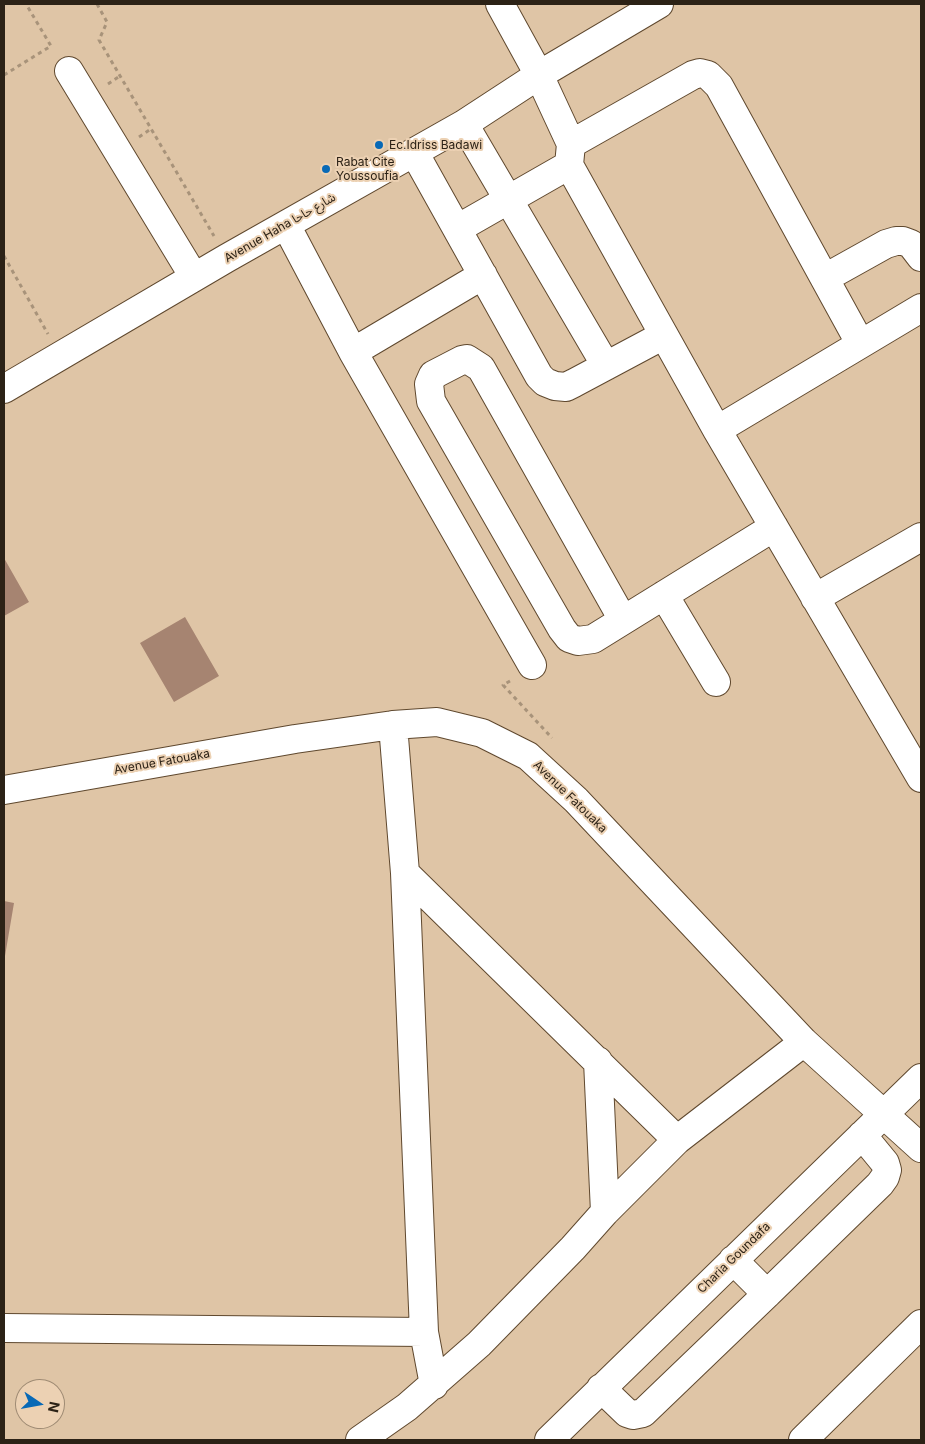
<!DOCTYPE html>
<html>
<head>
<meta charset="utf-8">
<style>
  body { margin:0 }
  #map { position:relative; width:925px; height:1444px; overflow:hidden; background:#dfc5a6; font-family:Inter,sans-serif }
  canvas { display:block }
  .frame { position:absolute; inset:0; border:5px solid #2c2216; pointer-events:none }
  .north { position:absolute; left:15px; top:1379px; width:50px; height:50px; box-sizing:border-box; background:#ecd1b3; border:1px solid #9f8b74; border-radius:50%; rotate:102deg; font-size:14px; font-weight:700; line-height:20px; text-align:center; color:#2c2216 }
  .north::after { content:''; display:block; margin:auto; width:18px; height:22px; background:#0869b6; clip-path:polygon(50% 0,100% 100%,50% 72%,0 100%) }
</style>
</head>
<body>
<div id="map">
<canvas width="925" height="1444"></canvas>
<div class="frame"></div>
<div class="north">N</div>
</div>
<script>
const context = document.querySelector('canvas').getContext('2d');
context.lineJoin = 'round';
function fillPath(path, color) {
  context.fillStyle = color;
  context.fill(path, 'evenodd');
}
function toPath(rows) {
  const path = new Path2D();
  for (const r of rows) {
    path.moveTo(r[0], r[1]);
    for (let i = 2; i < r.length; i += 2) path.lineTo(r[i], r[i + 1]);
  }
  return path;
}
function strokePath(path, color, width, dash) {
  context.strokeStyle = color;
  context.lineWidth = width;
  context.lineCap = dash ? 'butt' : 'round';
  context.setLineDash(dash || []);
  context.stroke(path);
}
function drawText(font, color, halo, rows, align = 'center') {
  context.font = font + ' Inter,"Noto Sans Arabic",sans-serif';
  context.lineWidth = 4;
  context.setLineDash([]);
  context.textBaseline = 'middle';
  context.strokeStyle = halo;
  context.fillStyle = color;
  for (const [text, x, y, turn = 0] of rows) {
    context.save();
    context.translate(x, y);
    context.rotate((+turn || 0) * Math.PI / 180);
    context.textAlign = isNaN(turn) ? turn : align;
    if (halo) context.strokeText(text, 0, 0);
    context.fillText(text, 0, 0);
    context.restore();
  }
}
fillPath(toPath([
  [4,558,29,602,4,616],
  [185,617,219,676,174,702,140,643],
  [4,901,14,903,5,956,4,955]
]), '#a68471');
const minor = toPath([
  [500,4,539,75,571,144,569,165,717,430,921,778],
  [69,71,194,277],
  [464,124,606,366],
  [571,144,693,75,700,73,708,75,719,86,860,343],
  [414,152,539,376,545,382,555,386,566,387,574,383,664,335],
  [286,225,353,352,532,665],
  [457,229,569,165],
  [825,278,886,244,896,241,903,241,911,244,921,257],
  [353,352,483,275],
  [4,389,227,258,464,124,539,75,659,4],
  [717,430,921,308],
  [664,595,716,682],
  [815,598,921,537],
  [623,620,481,368,467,359,462,360,433,375,429,384,431,401,562,629,569,638,578,641,593,639,774,527],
  [393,725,405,873,424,1332,434,1385],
  [4,790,295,739,393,725,437,722,482,733,528,756,576,800,804,1042,921,1148],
  [405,873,677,1140],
  [598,1061,605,1212],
  [733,1260,767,1294],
  [4,1328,424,1332],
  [601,1388,627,1413,633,1415,643,1413,767,1294,880,1184,885,1177,887,1170,885,1163,862,1135],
  [360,1440,407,1407,479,1344,573,1248,605,1212,677,1140,804,1042],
  [549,1440,921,1078],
  [803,1440,921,1324]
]);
strokePath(minor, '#5f482e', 30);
strokePath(toPath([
  [97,4,107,22,99,40,214,236],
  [4,75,51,46,26,4],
  [108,84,120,76],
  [139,137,151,129],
  [4,256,48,334],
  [510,681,503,685,552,738]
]), '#a8937a', 3, [4, 4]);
strokePath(minor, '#fff', 28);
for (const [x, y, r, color] of [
  [379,145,5,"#0869b6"],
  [326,169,5,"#0869b6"]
]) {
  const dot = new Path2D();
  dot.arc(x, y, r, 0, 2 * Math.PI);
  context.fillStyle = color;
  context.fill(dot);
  strokePath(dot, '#ecd1b3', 2);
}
drawText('12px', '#2c2216', '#ecd1b3', [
  ["Ec.Idriss Badawi",389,145],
  ["Rabat Cite",336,162],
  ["Youssoufia",336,176]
], 'left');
drawText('12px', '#2c2216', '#ecd1b3', [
  ["Avenue Haha شارع حاحا",280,228,-30],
  ["Avenue Fatouaka",162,762,-10],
  ["Avenue Fatouaka",570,797,44],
  ["Charia Goundafa",734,1258,-44]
]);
</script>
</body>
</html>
